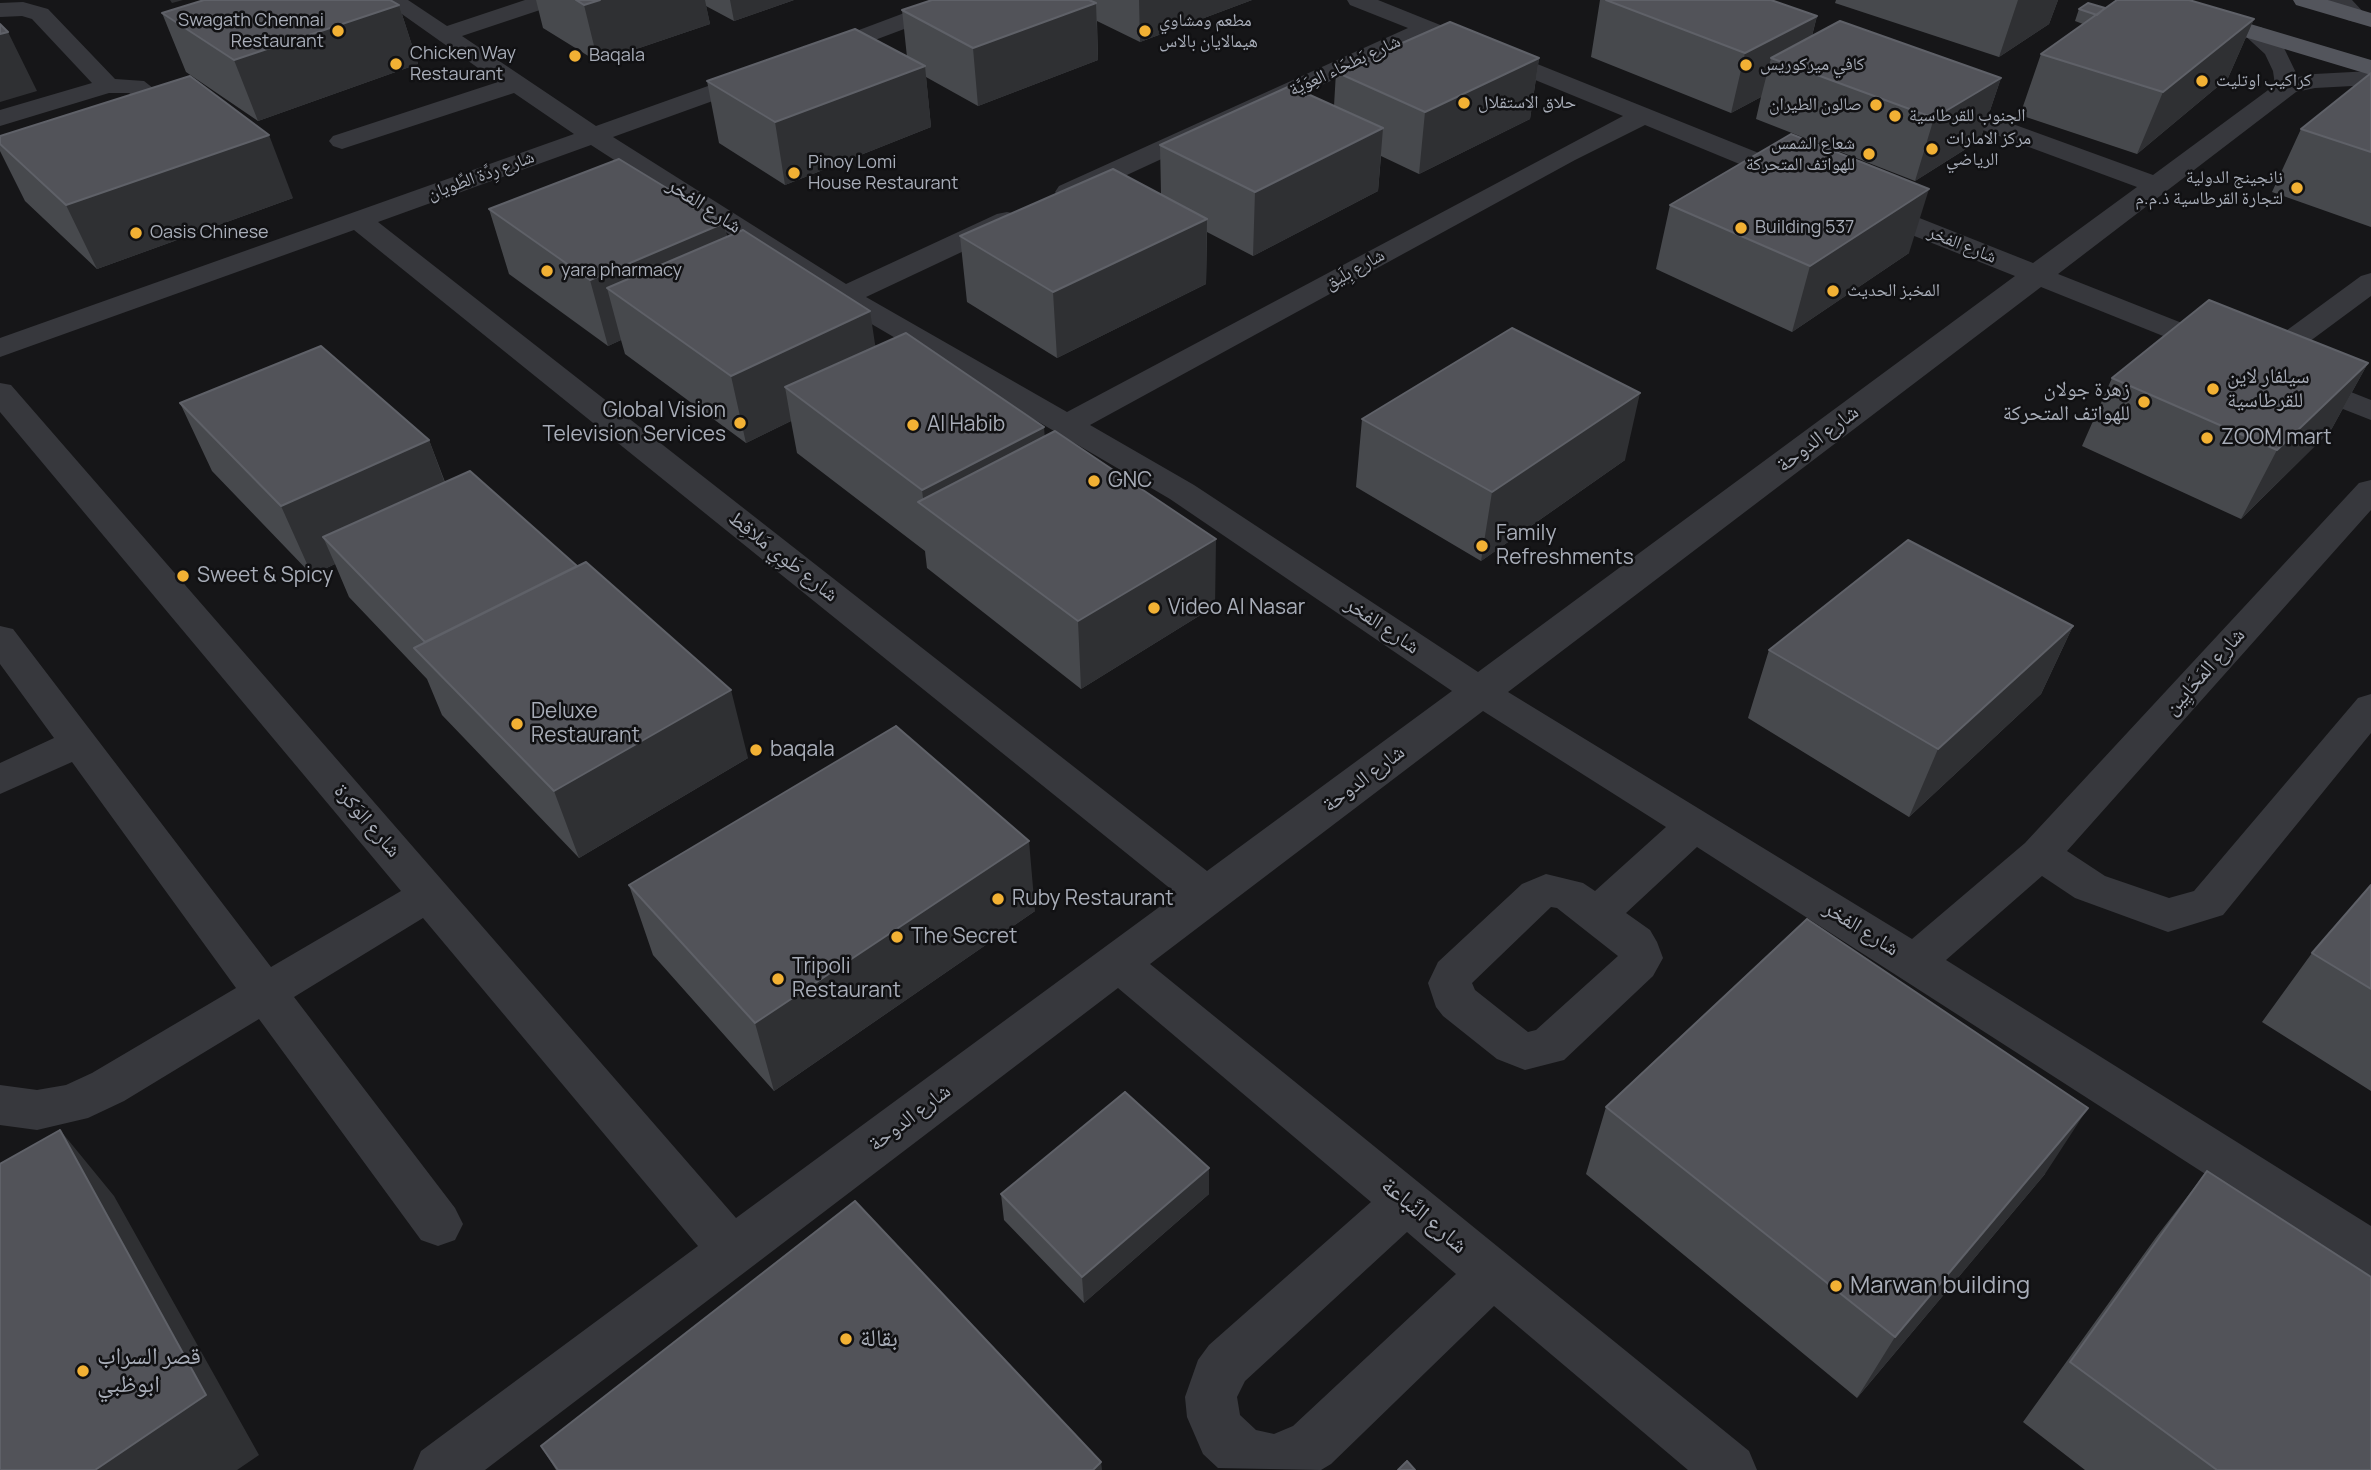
<!DOCTYPE html>
<html>
<head>
<meta charset="utf-8">
<style>
  body { margin:0 }
  canvas { display:block; background:#161618 }
</style>
</head>
<body>
<canvas width="2371" height="1470"></canvas>
<script>
const context = document.querySelector('canvas').getContext('2d');
context.lineJoin = 'round';
function toPath(rows) {
  const path = new Path2D();
  for (const r of rows) {
    path.moveTo(r[0], r[1]);
    for (let i = 2; i < r.length; i += 2) path.lineTo(r[i], r[i + 1]);
  }
  return path;
}
function fillPath(path, color) {
  context.fillStyle = color;
  context.fill(path, 'evenodd');
}
function strokePath(path, color, width, dash) {
  context.strokeStyle = color;
  context.lineWidth = width;
  context.lineCap = dash ? 'butt' : 'round';
  context.setLineDash(dash || []);
  context.stroke(path);
}
function drawText(font, color, halo, rows, align = 'center') {
  context.font = font + ' Manrope,"Noto Naskh Arabic",sans-serif';
  context.lineWidth = 5;
  context.setLineDash([]);
  context.textBaseline = 'middle';
  context.strokeStyle = halo;
  context.fillStyle = color;
  for (const [text, x, y, turn = 0] of rows) {
    context.save();
    context.translate(x, y);
    context.rotate((+turn || 0) * Math.PI / 180);
    context.textAlign = isNaN(turn) ? turn : align;
    if (halo) context.strokeText(text, 0, 0);
    context.fillText(text, 0, 0);
    context.restore();
  }
}
fillPath(toPath([
  [382,0,408,0,447,26,525,0,558,0,555,5,462,36,596,126,750,71,759,69,768,71,771,76,768,81,613,137,846,284,997,214,1007,212,1017,214,1021,220,1017,226,866,297,1067,412,1623,116,1428,36,1077,198,1068,200,1059,198,1055,192,1059,186,1408,28,1350,5,1347,0,1378,0,1806,172,1810,178,1806,184,1797,186,1788,184,1645,125,1575,160,1090,425,1194,485,1478,672,2015,276,1859,214,1856,208,1859,202,1869,200,1879,202,2033,263,2137,187,1926,109,1923,104,1926,99,1935,97,1944,99,2153,175,2275,85,2273,71,2265,54,2241,32,2245,27,2261,27,2283,46,2298,77,2315,74,2371,71,2371,85,2315,88,2296,92,2058,274,2230,342,2234,348,2230,354,2219,357,2208,354,2041,287,1508,692,1912,939,2025,843,2359,483,2371,480,2371,510,2067,851,2105,876,2169,898,2194,891,2358,698,2371,694,2371,733,2223,915,2168,932,2075,898,2042,876,1946,960,2371,1226,2371,1276,2353,1269,1697,847,1626,913,1650,930,1657,942,1663,958,1653,976,1564,1060,1525,1070,1497,1059,1443,1016,1436,1007,1428,983,1438,962,1522,884,1546,874,1583,883,1595,891,1666,827,1483,711,1150,964,1749,1451,1757,1470,1688,1470,1494,1306,1331,1464,1321,1470,1218,1468,1203,1454,1187,1417,1185,1397,1198,1360,1209,1345,1371,1202,1118,988,485,1470,413,1470,421,1451,698,1246,423,918,294,997,455,1208,463,1224,455,1240,438,1246,421,1240,259,1019,124,1101,88,1118,37,1130,0,1125,0,1085,37,1090,66,1085,92,1073,236,988,72,762,0,794,0,763,54,738,0,664,0,626,13,629,271,967,401,891,0,412,0,383,11,385,736,1218,1177,894,354,230,0,357,0,338,574,134,514,93,351,146,342,149,333,146,329,141,333,136,498,82,382,0],
  [591,145,834,302,1170,499,1452,691,1207,871,378,222,591,145],
  [1551,907,1557,908,1618,956,1536,1030,1528,1032,1475,990,1472,983,1551,907],
  [1407,1232,1456,1274,1293,1426,1274,1434,1256,1430,1240,1415,1237,1397,1245,1381,1407,1232],
  [939,0,971,0,968,5,827,58,811,58,807,53,811,48,939,0],
  [2328,0,2352,0,2366,15,2363,20,2355,22,2347,20,2328,0],
  [23,2,48,9,115,79,144,81,168,100,171,105,168,110,152,125,136,130,127,127,123,122,127,117,134,115,144,105,129,93,109,93,0,126,0,110,92,83,32,19,22,16,0,17,0,3,23,2],
  [2371,273,2371,296,2271,370,2260,373,2249,370,2245,364,2249,358,2361,276,2371,273],
  [2298,371,2371,400,2371,420,2287,387,2283,380,2287,373,2298,371]
]), '#37383d');
fillPath(toPath([
  [2135,0,2170,0,2371,60,2371,75,2138,5,2135,0],
  [2293,0,2328,0,2371,13,2371,27,2296,5,2293,0]
]), '#53555c');
fillPath(toPath([
  [536,0,794,0,734,21,706,6,710,24,598,62,543,28],
  [932,0,1252,0,1140,42,1097,21,1098,60,978,106,926,77,931,127,785,185,719,143,707,81,907,57,902,10],
  [1600,0,1771,0,1817,16,1812,36,2001,78,1980,140,1915,181,1756,119,1761,97,1731,113,1591,57],
  [1836,0,2058,0,2049,24,1999,57,1835,3],
  [399,5,418,64,258,121,186,72,162,13],
  [2105,8,2254,19,2228,78,2137,154,2020,115,2041,54,2083,24,2075,21,2079,9],
  [1539,58,1530,119,1419,174,1381,156,1378,191,1253,256,1207,232,1206,284,1057,358,967,302,960,236,1161,194,1160,145,1334,106,1336,72],
  [2371,73,2371,227,2272,192,2301,129],
  [0,136,293,198,97,269,25,201,0,151],
  [1670,205,1909,253,1792,332,1656,269],
  [489,209,724,223,727,237,876,346,1045,436,1215,606,1081,689,927,568,925,551,797,453,791,421,746,443,625,354,621,340,608,346,509,274],
  [2368,363,2331,430,2241,519,2082,446,2112,378],
  [180,403,429,440,445,482,748,758,579,858,442,715,427,679,349,597,335,564,312,575,212,471],
  [1362,419,1625,460,1481,561,1356,487],
  [2073,626,2041,694,1909,817,1748,718,1769,650],
  [629,885,1035,911,774,1091,653,955],
  [2371,885,2371,1091,2262,1022,2312,953],
  [1606,1107,2045,1174,1857,1398,1586,1174],
  [1209,1168,1209,1194,1084,1303,1004,1220,1001,1194],
  [2207,1171,2371,1470,2085,1470,2023,1422,2157,1236],
  [541,1446,1102,1470,556,1470]
]), '#47494d');
fillPath(toPath([
  [170,0,183,0,172,3],
  [600,0,705,0,710,24,598,62,584,5],
  [730,0,794,0,734,21],
  [1139,0,1252,0,1140,42],
  [2018,0,2058,0,2049,24,1999,57],
  [1096,3,1098,60,978,106,973,48],
  [399,5,418,64,258,121,234,60],
  [1817,16,1803,70,1771,58,1761,97,1731,113,1745,53],
  [2254,19,2228,78,2137,154,2163,92],
  [8,32,37,91,0,102,0,34],
  [1539,58,1530,119,1419,174,1425,112],
  [925,66,931,127,785,185,775,122],
  [2001,78,1980,140,1915,181,1934,118],
  [1383,128,1378,191,1253,256,1255,192],
  [269,135,293,198,97,269,66,205],
  [1929,189,1909,253,1792,332,1810,266],
  [1207,219,1206,284,1057,358,1053,292],
  [724,223,737,288,607,288,621,340,608,346,590,280],
  [870,311,880,377,785,387,791,421,746,443,731,376],
  [2368,363,2331,430,2241,519,2277,450],
  [1640,393,1625,460,1481,561,1492,492],
  [1044,427,1049,493,924,506,922,490],
  [429,440,454,508,323,537,335,564,312,575,281,506],
  [1216,539,1215,606,1081,689,1078,621],
  [2073,626,2041,694,1909,817,1938,749],
  [731,690,748,758,579,858,554,791],
  [1029,841,1035,911,774,1091,755,1023],
  [2088,1108,2045,1174,1857,1398,1895,1337],
  [60,1130,114,1196,259,1455,237,1470,95,1470],
  [1209,1168,1209,1194,1084,1303,1082,1277],
  [1101,1462,1102,1470,1093,1470]
]), '#2f3033');
const building = toPath([
  [204,0,390,0,399,5,234,60,162,13,204,0],
  [576,0,600,0,584,5,576,0],
  [932,0,1089,0,1096,3,973,48,902,10,932,0],
  [1606,0,1771,0,1817,16,1745,53,1606,0],
  [2117,0,2189,0,2254,19,2163,92,2041,54,2117,0],
  [2088,3,2105,8,2097,15,2079,9,2088,3],
  [1840,21,2001,78,1934,118,1771,58,1840,21],
  [1450,22,1539,58,1425,112,1336,72,1450,22],
  [0,24,8,32,0,34,0,24],
  [855,29,925,66,775,122,707,81,855,29],
  [2371,73,2371,152,2301,129,2371,73],
  [190,76,269,135,66,205,0,144,0,136,190,76],
  [1290,86,1383,128,1255,192,1160,145,1290,86],
  [1791,134,1929,189,1810,266,1670,205,1791,134],
  [619,159,724,223,590,280,489,209,619,159],
  [1113,169,1207,219,1053,292,960,236,1113,169],
  [743,230,870,311,731,376,607,288,743,230],
  [2209,300,2368,363,2277,450,2112,378,2209,300],
  [1512,328,1640,393,1492,492,1362,419,1512,328],
  [906,333,1044,427,922,490,785,387,906,333],
  [321,346,429,440,281,506,180,403,321,346],
  [1055,431,1216,539,1078,621,918,502,1055,431],
  [470,471,577,566,425,642,323,537,470,471],
  [1908,540,2073,626,1938,749,1769,650,1908,540],
  [586,562,731,690,554,791,414,648,586,562],
  [896,726,1029,841,755,1023,629,885,896,726],
  [2371,885,2371,989,2312,953,2371,885],
  [1807,919,2088,1108,1895,1337,1606,1107,1807,919],
  [1125,1092,1209,1168,1082,1277,1001,1194,1125,1092],
  [60,1130,206,1395,95,1470,0,1470,0,1164,60,1130],
  [2207,1171,2371,1277,2371,1470,2217,1470,2070,1362,2207,1171],
  [855,1201,1101,1462,1093,1470,558,1470,541,1446,855,1201],
  [1407,1461,1415,1470,1398,1470,1407,1461]
]);
fillPath(building, '#525359');
strokePath(building, '#5f6168', 2);
for (const [x, y, r, color] of [
  [338,31,7,"#f2b134"],
  [1145,31,7,"#f2b134"],
  [575,56,7,"#f2b134"],
  [396,64,7,"#f2b134"],
  [1746,65,7,"#f2b134"],
  [2202,81,7,"#f2b134"],
  [1464,103,7,"#f2b134"],
  [1876,105,7,"#f2b134"],
  [1895,116,7,"#f2b134"],
  [1932,149,7,"#f2b134"],
  [1869,154,7,"#f2b134"],
  [794,173,7,"#f2b134"],
  [2297,188,7,"#f2b134"],
  [1741,228,7,"#f2b134"],
  [136,233,7,"#f2b134"],
  [547,271,7,"#f2b134"],
  [1833,291,7,"#f2b134"],
  [2213,389,7,"#f2b134"],
  [2144,402,7,"#f2b134"],
  [740,423,7,"#f2b134"],
  [913,425,7,"#f2b134"],
  [2207,438,7,"#f2b134"],
  [1094,481,7,"#f2b134"],
  [1482,546,7,"#f2b134"],
  [183,576,7,"#f2b134"],
  [1154,608,7,"#f2b134"],
  [517,724,7,"#f2b134"],
  [756,750,7,"#f2b134"],
  [998,899,7,"#f2b134"],
  [897,937,7,"#f2b134"],
  [778,979,7,"#f2b134"],
  [1836,1286,7,"#f2b134"],
  [846,1339,7,"#f2b134"],
  [83,1371,7,"#f2b134"]
]) {
  const dot = new Path2D();
  dot.arc(x, y, r, 0, 2 * Math.PI);
  context.fillStyle = color;
  context.fill(dot);
  strokePath(dot, '#111113', 2.5);
}
drawText('18px', '#a8adb8', '#111113', [
  ["Swagath Chennai",324,21,"right"],
  ["Restaurant",324,42,"right"],
  ["مطعم ومشاوي",1159,21],
  ["هيمالايان بالاس",1159,42],
  ["Chicken Way",410,54],
  ["Restaurant",410,75],
  ["Baqala",589,56],
  ["كافي ميركوريس",1760,65],
  ["كراكيب اوتليت",2216,81],
  ["حلاق الاستقلال",1478,103],
  ["صالون الطيران",1862,105,"right"],
  ["الجنوب للقرطاسية",1909,116],
  ["مركز الامارات",1946,139],
  ["الرياضي",1946,160],
  ["شعاع الشمس",1855,144,"right"],
  ["للهواتف المتحركة",1855,165,"right"],
  ["Pinoy Lomi",808,163],
  ["House Restaurant",808,184],
  ["نانجينج الدولية",2283,178,"right"],
  ["لتجارة القرطاسية ذ.م.م",2283,199,"right"],
  ["Building 537",1755,228],
  ["Oasis Chinese",150,233],
  ["yara pharmacy",561,271],
  ["المخبز الحديث",1847,291]
], 'left');
drawText('18px', '#a8adb8', '#111113', [
  ["شارع بَطحَاء العِوَيَّة",1345,66,-25],
  ["شارع رِدَّة الطِّويان",481,176,-20],
  ["شارع الفخر",1962,245,22],
  ["شارع بِلَيق",1355,270,-29]
]);
drawText('21px', '#a8adb8', '#111113', [
  ["شارع الفخر",704,206,33],
  ["شارع الدوحة",1818,439,-37],
  ["شارع طَوِي مَلاقِط",783,557,38],
  ["شارع الفخر",1382,626,34],
  ["شارع المَحَايِين",2205,672,-48],
  ["شارع الدوحة",1364,779,-37],
  ["شارع الوَكرة",367,821,49],
  ["شارع الفخر",1861,929,32],
  ["شارع الدوحة",910,1118,-37]
]);
drawText('21px', '#a8adb8', '#111113', [
  ["سيلفار لاين",2227,377],
  ["للقرطاسية",2227,401],
  ["زهرة جولان",2130,390,"right"],
  ["للهواتف المتحركة",2130,414,"right"],
  ["Global Vision",726,411,"right"],
  ["Television Services",726,435,"right"],
  ["Al Habib",927,425],
  ["ZOOM mart",2221,438],
  ["GNC",1108,481],
  ["Family",1496,534],
  ["Refreshments",1496,558],
  ["Sweet & Spicy",197,576],
  ["Video Al Nasar",1168,608],
  ["Deluxe",531,712],
  ["Restaurant",531,736],
  ["baqala",770,750],
  ["Ruby Restaurant",1012,899],
  ["The Secret",911,937],
  ["Tripoli",792,967],
  ["Restaurant",792,991]
], 'left');
drawText('24px', '#a8adb8', '#111113', [
  ["شارع النَّباعة",1424,1216,40]
]);
drawText('24px', '#a8adb8', '#111113', [
  ["Marwan building",1850,1286],
  ["بقالة",860,1339],
  ["قصر السراب",97,1357],
  ["ابوظبي",97,1385]
], 'left');
</script>
</body>
</html>
